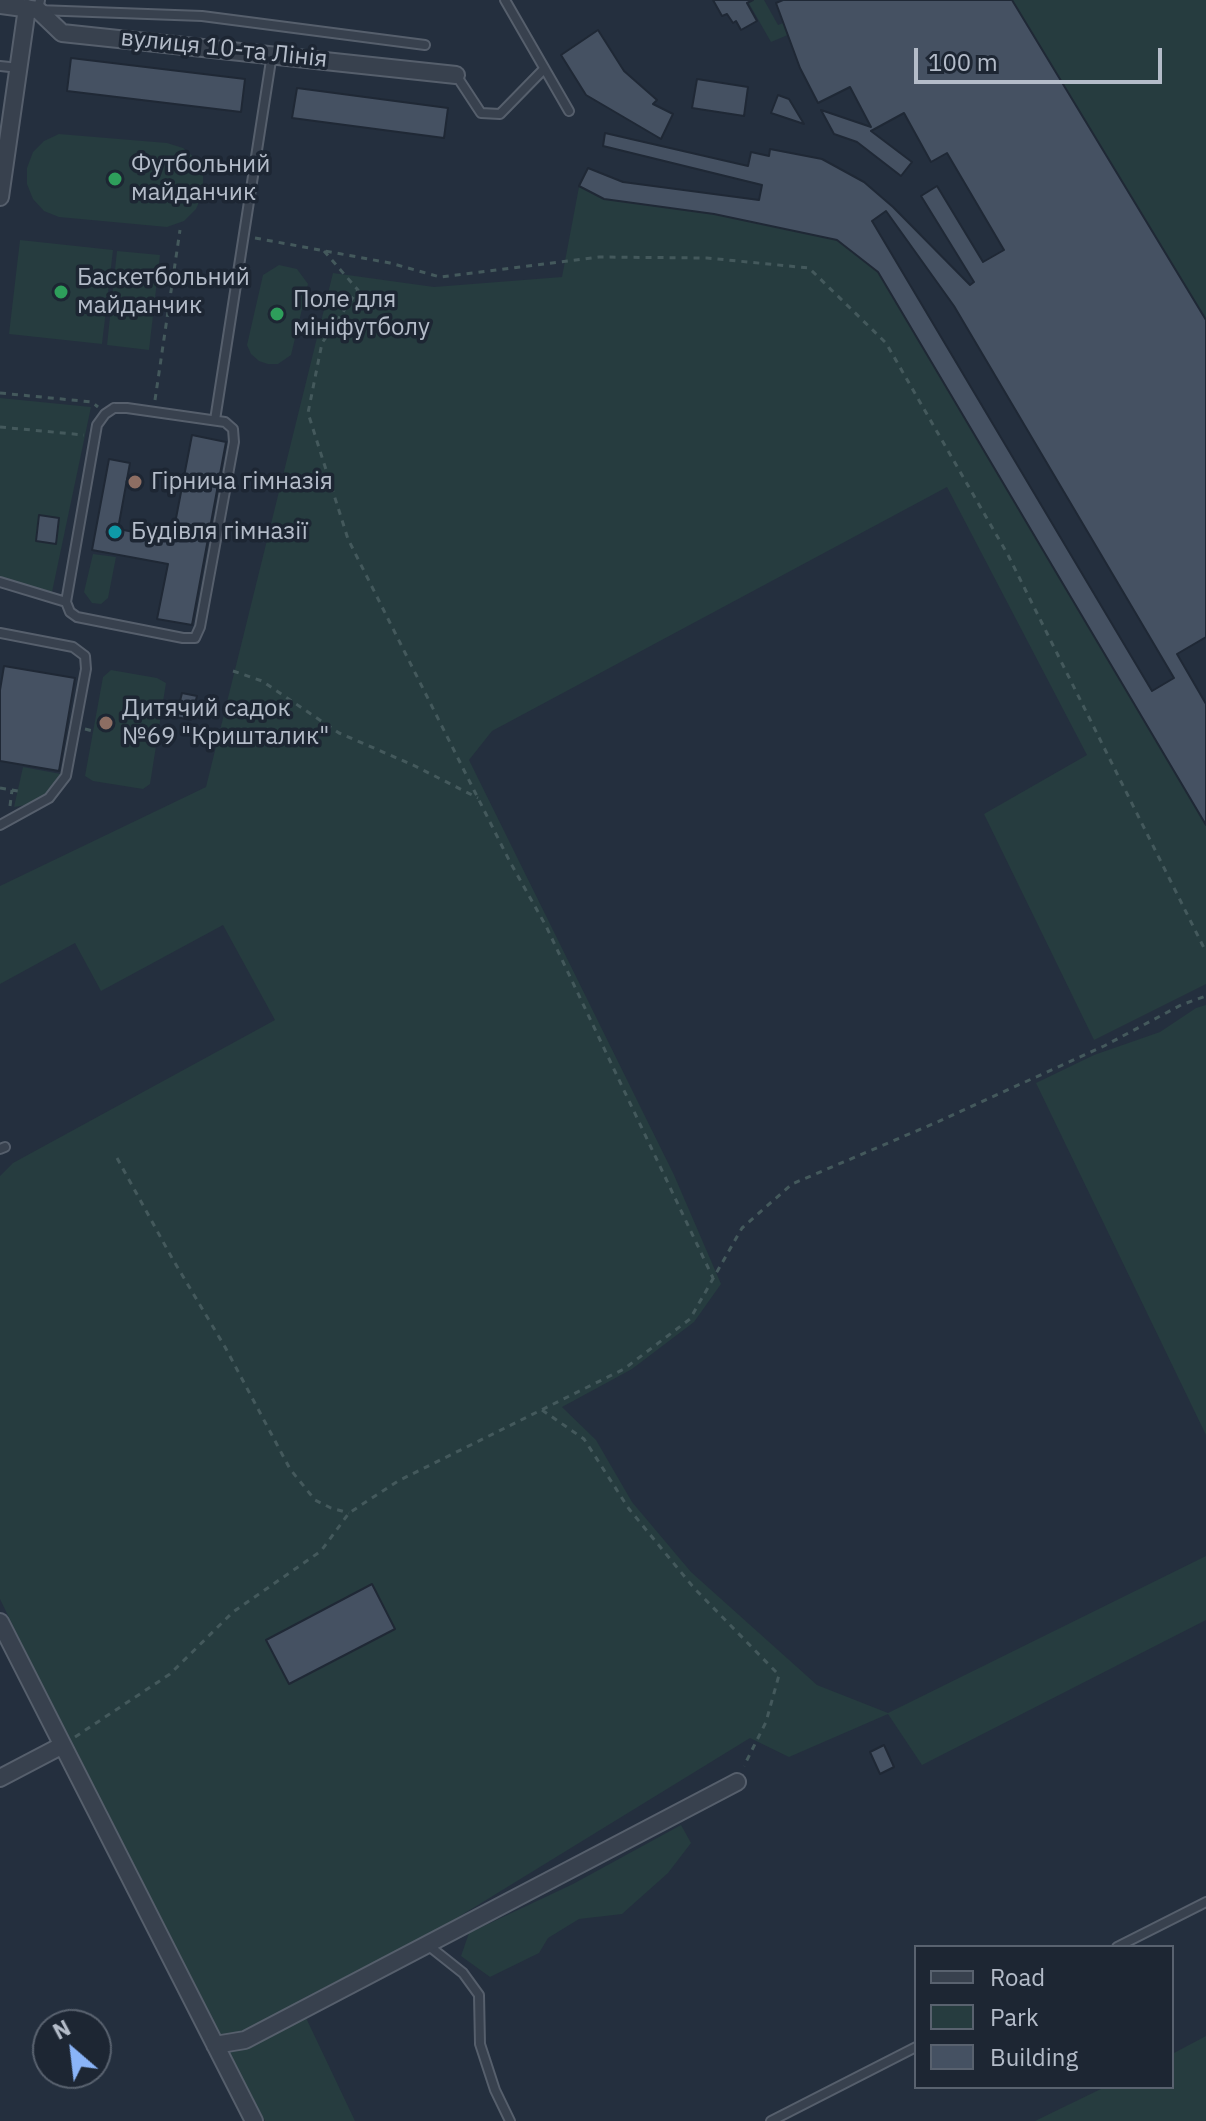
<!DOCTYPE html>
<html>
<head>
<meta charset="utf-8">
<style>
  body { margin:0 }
  #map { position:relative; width:1206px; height:2121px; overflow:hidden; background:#242f3e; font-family:"IBM Plex Sans",sans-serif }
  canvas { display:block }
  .legend { position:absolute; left:914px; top:1945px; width:260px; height:144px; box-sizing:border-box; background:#1d2633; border:2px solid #59626f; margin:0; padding:10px 14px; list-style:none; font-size:24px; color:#b4bcc9 }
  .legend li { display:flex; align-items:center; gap:16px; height:40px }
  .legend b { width:40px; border:2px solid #59626f }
  .north { position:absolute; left:32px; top:2009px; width:80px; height:80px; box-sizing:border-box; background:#1d2633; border:2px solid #59626f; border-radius:50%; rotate:332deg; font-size:22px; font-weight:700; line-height:32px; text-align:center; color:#b4bcc9 }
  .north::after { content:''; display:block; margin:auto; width:28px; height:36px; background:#8ab4f8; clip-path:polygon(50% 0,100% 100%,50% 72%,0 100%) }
  .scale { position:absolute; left:914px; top:48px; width:248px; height:36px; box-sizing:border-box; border:4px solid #b4bcc9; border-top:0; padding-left:10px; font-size:24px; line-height:28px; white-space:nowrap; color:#b4bcc9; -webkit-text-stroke:6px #1d2633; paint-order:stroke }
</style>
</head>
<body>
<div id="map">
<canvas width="1206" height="2121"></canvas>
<ul class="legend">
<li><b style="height:10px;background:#38414e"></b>Road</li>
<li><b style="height:22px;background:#263c3f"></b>Park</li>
<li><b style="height:22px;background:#455162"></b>Building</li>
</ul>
<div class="north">N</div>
<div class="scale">100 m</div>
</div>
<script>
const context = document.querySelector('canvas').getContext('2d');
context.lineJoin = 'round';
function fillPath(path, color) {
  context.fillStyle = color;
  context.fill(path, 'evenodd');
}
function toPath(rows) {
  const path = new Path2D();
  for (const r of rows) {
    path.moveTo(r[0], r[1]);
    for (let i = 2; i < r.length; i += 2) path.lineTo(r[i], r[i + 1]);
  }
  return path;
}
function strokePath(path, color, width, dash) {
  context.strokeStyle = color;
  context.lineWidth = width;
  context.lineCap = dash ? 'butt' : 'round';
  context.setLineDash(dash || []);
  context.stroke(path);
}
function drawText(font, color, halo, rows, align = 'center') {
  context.font = font + ' "IBM Plex Sans",sans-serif';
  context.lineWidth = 7;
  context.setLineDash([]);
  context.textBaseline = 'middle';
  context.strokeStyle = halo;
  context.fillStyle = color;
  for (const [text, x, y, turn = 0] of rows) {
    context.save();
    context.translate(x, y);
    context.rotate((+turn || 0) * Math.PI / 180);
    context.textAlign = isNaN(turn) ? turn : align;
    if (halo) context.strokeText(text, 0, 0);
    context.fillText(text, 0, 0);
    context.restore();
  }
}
fillPath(toPath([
  [747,0,764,0,778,25,841,0,871,0,771,42],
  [1012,0,1206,0,1206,320],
  [59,134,167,143,183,148,196,159,203,175,203,193,196,209,184,221,167,227,59,217,44,211,33,199,27,184,27,168,33,152,44,141],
  [579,187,604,199,714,214,837,240,878,272,1206,825,1206,984,1094,1040,984,814,1087,755,947,487,492,731,469,760,674,1175,721,1284,694,1322,632,1369,562,1407,596,1440,632,1502,691,1572,817,1685,888,1713,1206,1556,1206,1620,922,1765,888,1714,789,1757,750,1738,434,1932,298,2001,355,2121,265,2121,98,1802,0,1599,0,1176,13,1163,275,1020,223,925,101,991,75,943,0,984,0,886,206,787,333,273,434,287,562,277],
  [20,240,113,250,102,344,9,334],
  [117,251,160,255,149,350,107,345],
  [279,265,297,269,308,284,291,355,278,364,268,364,259,361,251,354,247,345,263,275],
  [0,398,91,407,52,592,0,578],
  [93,554,116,557,108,598,101,604,92,603,84,592],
  [111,670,157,678,166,683,150,784,143,789,93,781,85,776,103,677],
  [23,767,61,774,47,795,32,804,14,807],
  [1206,1005,1206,1435,1036,1083,1094,1055,1160,1032,1196,1008],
  [681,1825,691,1843,668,1873,622,1914,579,1919,548,1938,539,1953,490,1977,461,1956,469,1933,573,1884],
  [1206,2036,1206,2121,1035,2121,1105,2087,1172,2087,1172,2054]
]), '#263c3f');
const building = toPath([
  [713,0,753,0,747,3,757,21,741,30,736,21,733,23,727,14,722,16,713,0],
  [783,0,1012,0,1206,320,1206,637,1177,654,1206,704,1206,825,878,272,837,240,714,214,604,199,579,186,588,168,623,182,759,200,762,185,603,146,605,133,748,166,751,152,769,156,770,149,822,159,864,182,893,207,970,285,974,282,921,196,937,186,983,262,1004,250,947,153,931,162,904,113,871,131,912,162,901,176,857,142,834,134,821,110,871,127,850,87,818,103,800,68,776,3,783,0],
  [886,211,954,306,1174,678,1152,691,872,221,886,211],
  [598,30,624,71,657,100,653,104,673,114,661,139,586,95,561,55,598,30],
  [71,58,245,79,241,112,67,91,71,58],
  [697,79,748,87,744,116,692,108,697,79],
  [297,88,448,108,444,138,292,118,297,88],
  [778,95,789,99,804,124,771,113,778,95],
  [192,435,226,442,192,625,157,619,168,564,92,550,109,459,130,463,118,529,172,539,192,435],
  [39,515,59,518,56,544,36,541,39,515],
  [4,666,75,678,59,771,0,761,0,690,4,666],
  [182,693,197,696,191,720,176,717,182,693],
  [372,1584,395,1629,289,1684,266,1640,372,1584],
  [884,1745,894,1767,880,1774,870,1752,884,1745]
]);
fillPath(building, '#455162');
strokePath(building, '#1f2835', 2);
const service = toPath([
  [40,0,38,10,202,16,425,45],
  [505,0,569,111],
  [0,66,19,68],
  [456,75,481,113,500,114,544,69],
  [114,408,127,408,225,422,233,429,234,442,200,627,195,638,183,638,77,617,70,612,66,602,97,425,105,414,114,408],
  [215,420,272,54],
  [0,582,66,602],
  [0,633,73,647,85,656,86,669,66,776,49,798,0,825],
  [0,1149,5,1147],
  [429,1946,463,1973,479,1995,480,2044,495,2090,510,2121],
  [1117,1947,1206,1902],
  [771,2121,916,2047]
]);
const minor = toPath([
  [0,5,38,10,62,33,456,75],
  [0,197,27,8],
  [0,1622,254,2121],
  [0,1778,61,1746],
  [215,2045,245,2040,737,1782]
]);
strokePath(service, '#565f6c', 12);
strokePath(minor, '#565f6c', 20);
strokePath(toPath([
  [255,238,390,263,440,277,599,257,707,258,809,268,886,343,1008,555,1206,952],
  [324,251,358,290,322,343,308,413,348,539,510,862,546,926,713,1278],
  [0,393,92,402,98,407],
  [155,400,180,230],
  [0,427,84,435],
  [233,671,262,681,339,733,413,765,478,798],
  [85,729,93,731],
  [0,788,18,791],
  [10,806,12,790],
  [117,1158,172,1258,225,1347,290,1469,315,1500,331,1508,349,1513],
  [542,1410,584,1439,629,1509,694,1588,779,1675,766,1722,744,1766],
  [75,1737,170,1674,233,1612,321,1551,349,1513,398,1481,624,1369,690,1319,742,1228,792,1184,935,1123,1104,1046,1181,1005,1206,996]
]), '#44595c', 3, [6, 6]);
strokePath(service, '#38414e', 8);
strokePath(minor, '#38414e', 16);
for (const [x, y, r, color] of [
  [115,179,8,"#2e9e5b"],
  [61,292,8,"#2e9e5b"],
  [277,314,8,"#2e9e5b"],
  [135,482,8,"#8d6e63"],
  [115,532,8,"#0f9aa8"],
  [106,723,8,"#8d6e63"]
]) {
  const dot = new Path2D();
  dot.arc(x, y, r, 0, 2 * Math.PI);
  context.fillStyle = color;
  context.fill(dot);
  strokePath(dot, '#1d2633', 3);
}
drawText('24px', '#b4bcc9', '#1d2633', [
  ["вулиця 10-та Лінія",224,49,6]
]);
drawText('24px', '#b4bcc9', '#1d2633', [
  ["Футбольний",131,165],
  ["майданчик",131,193],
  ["Баскетбольний",77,278],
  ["майданчик",77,306],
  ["Поле для",293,300],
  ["мініфутболу",293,328],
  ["Гірнича гімназія",151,482],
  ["Будівля гімназії",131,532],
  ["Дитячий садок",122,709],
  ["№69 \"Кришталик\"",122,737]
], 'left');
</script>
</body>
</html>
